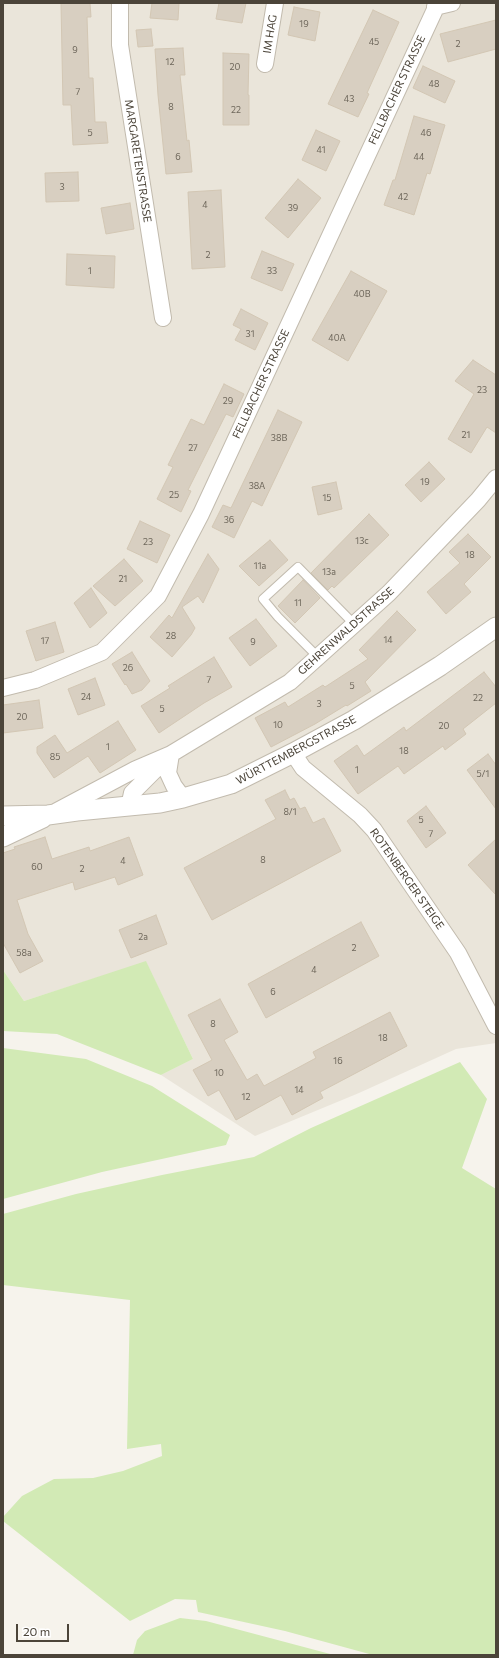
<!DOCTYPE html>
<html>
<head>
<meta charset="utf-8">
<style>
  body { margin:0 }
  #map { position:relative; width:499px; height:1658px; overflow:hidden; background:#f6f3ec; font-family:Commissioner,sans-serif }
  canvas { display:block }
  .frame { position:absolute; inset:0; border:4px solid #4b4439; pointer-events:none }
  .scale { position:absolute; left:16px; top:1624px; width:53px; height:18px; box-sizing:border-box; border:2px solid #4b4439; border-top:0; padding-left:5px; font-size:12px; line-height:14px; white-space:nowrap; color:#4b4439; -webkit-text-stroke:3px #fff; paint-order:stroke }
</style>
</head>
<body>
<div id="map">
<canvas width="499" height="1658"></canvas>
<div class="frame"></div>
<div class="scale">20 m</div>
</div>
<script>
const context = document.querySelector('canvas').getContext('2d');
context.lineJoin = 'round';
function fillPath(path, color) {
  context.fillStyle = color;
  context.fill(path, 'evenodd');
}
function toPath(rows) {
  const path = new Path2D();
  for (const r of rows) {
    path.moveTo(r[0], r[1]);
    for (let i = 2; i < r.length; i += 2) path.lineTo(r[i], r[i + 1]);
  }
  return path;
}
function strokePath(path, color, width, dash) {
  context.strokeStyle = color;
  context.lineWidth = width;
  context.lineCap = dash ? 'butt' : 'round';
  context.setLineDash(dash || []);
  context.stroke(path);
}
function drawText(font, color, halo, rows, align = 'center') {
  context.font = font + ' Commissioner,sans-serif';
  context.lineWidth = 3.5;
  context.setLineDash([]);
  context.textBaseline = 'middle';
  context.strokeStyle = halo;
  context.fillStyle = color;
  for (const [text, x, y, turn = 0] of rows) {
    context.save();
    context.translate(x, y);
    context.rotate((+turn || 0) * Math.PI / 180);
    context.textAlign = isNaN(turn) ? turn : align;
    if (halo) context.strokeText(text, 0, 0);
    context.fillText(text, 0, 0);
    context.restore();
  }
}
fillPath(toPath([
  [3,3,496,3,496,1043,456,1049,359,1093,255,1136,161,1075,193,1059,146,962,24,1001,3,970]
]), '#eae5da');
fillPath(toPath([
  [146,961,193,1059,161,1075,57,1034,3,1031,3,970,24,1001],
  [3,1048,86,1059,152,1086,230,1135,226,1145,102,1172,3,1199],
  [460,1062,487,1099,462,1168,496,1189,496,1655,373,1655,285,1631,198,1612,196,1600,175,1599,130,1621,3,1521,3,1517,22,1496,54,1479,93,1478,123,1471,162,1456,161,1444,127,1449,130,1300,3,1285,3,1214,76,1194,162,1175,254,1157,311,1128],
  [180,1618,206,1621,334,1655,133,1655,137,1640,145,1631]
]), '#d2eab5');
const building = toPath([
  [61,3,90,3,91,17,87,17,89,78,93,78,95,122,106,122,108,143,73,145,71,105,63,105,61,3],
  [152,3,179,3,178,20,150,18,152,3],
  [219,3,246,3,242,23,216,19,219,3],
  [294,7,320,12,315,41,288,35,294,7],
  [373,10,399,22,367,93,369,94,358,117,328,104,373,10],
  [496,20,496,49,448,62,440,34,496,20],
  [151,29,153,46,138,47,136,30,151,29],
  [183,48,185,75,180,75,187,141,189,140,192,172,166,174,158,95,155,49,183,48],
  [223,53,249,54,248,95,249,95,249,125,223,125,223,53],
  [423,66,455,81,445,103,413,88,423,66],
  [414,116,445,125,430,174,427,173,414,215,384,205,393,180,395,180,414,116],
  [316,130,340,141,326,171,302,160,316,130],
  [78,172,79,201,46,202,45,173,78,172],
  [298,179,321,198,288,238,265,218,298,179],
  [221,190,225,267,192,269,188,192,221,190],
  [130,203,134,229,106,234,101,208,130,203],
  [262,251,294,264,282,291,251,278,262,251],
  [67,254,115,256,114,288,66,285,67,254],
  [351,271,387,291,348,361,312,340,351,271],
  [241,309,268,323,255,350,235,340,241,329,233,325,241,309],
  [473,360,496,375,496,433,487,427,471,453,448,439,474,394,455,381,473,360],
  [224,384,244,394,233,417,226,414,188,490,191,491,181,512,157,499,173,467,168,465,191,419,204,425,224,384],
  [278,410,302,422,262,506,252,501,234,538,212,527,223,505,231,508,278,410],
  [429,462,445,479,421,502,405,485,429,462],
  [336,482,342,509,318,515,312,487,336,482],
  [369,514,389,535,334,588,332,586,328,590,311,573,369,514],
  [140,521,170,535,157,563,127,549,140,521],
  [468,534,491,557,464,584,471,592,446,614,427,592,460,563,449,552,468,534],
  [270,540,288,560,259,586,239,566,270,540],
  [208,554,219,569,203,603,198,596,182,607,195,628,191,635,172,657,150,637,169,615,172,618,208,554],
  [124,559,143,581,115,606,93,586,124,559],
  [303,580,320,598,295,623,278,606,303,580],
  [91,588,107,613,90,628,74,603,91,588],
  [397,611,416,630,365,682,371,691,347,706,346,705,315,724,271,747,255,718,285,702,288,707,323,685,325,687,368,659,359,650,397,611],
  [256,619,277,646,250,666,229,638,256,619],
  [55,622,64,652,36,661,26,631,55,622],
  [132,652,150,681,142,690,132,694,126,684,125,685,112,664,132,652],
  [214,657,232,687,204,703,159,733,141,706,170,688,168,686,214,657],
  [484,672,496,687,496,703,463,729,466,734,445,750,443,746,404,774,398,766,358,794,334,761,357,745,364,756,404,727,406,731,484,672],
  [95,678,105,705,78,715,68,689,95,678],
  [39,700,43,728,3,733,3,705,39,700],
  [118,721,136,750,100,773,88,756,54,778,37,753,37,747,55,735,67,753,118,721],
  [488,754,496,765,496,809,467,770,488,754],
  [285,790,290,800,294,798,300,809,305,807,313,823,324,818,341,851,212,920,184,868,276,819,265,800,285,790],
  [426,806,446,833,426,848,407,821,426,806],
  [45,837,52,859,89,847,90,851,129,837,143,875,118,885,115,877,75,890,73,882,17,900,28,934,43,961,20,973,3,943,3,853,15,849,14,847,45,837],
  [496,839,496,895,468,865,496,839],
  [156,915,167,944,131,958,119,930,156,915],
  [361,922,379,956,266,1018,248,984,361,922],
  [220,999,238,1032,224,1040,247,1080,257,1074,264,1086,316,1058,313,1052,390,1012,407,1046,320,1092,323,1098,292,1115,281,1095,236,1120,219,1090,208,1096,193,1070,212,1060,188,1015,220,999]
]);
fillPath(building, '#d8cfc1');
strokePath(building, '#d3c7b4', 1);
const service = toPath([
  [318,657,278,617,263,599,298,567,354,624]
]);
const minor = toPath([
  [120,3,120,45,163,318],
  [435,7,452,3],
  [265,64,275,3],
  [3,688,35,680,102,652,158,596,201,514,438,3],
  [293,753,303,768,360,815,374,830,458,953,496,1026],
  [171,754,168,773,174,786,183,798],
  [129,807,132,793,165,760],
  [57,811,136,769,171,754,290,682,389,593,478,500,496,478]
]);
const tertiary = toPath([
  [3,816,48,815,77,811,160,803,183,798,231,784,293,753,354,720,440,666,496,627],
  [3,837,43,818]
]);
strokePath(service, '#c2bbae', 10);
strokePath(minor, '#c2bbae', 18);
strokePath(tertiary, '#c2bbae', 21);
strokePath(service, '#fff', 8);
strokePath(minor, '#fff', 16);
strokePath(tertiary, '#fff', 19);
drawText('9px', '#6e675b', null, [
  ["19",304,24],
  ["45",374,42],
  ["2",458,44],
  ["9",75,50],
  ["12",170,62],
  ["20",235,67],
  ["48",434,84],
  ["7",78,92],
  ["43",349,99],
  ["8",171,107],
  ["22",236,110],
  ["5",90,133],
  ["46",426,133],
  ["41",321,150],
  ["6",178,157],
  ["44",419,157],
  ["3",62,187],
  ["42",403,197],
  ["4",205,205],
  ["39",293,208],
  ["2",208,255],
  ["1",90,271],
  ["33",272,271],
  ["40B",362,294],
  ["31",250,334],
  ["40A",337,338],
  ["23",482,390],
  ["29",228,401],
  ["21",466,435],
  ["38B",279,438],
  ["27",193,448],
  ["19",425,482],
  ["38A",257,486],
  ["25",174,495],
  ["15",327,498],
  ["36",229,520],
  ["13c",362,541],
  ["23",148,542],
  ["18",470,555],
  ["11a",260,566],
  ["13a",329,572],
  ["21",123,579],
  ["11",298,603],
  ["28",171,636],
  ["14",388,640],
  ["17",45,641],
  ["9",253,642],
  ["26",128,668],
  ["7",209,680],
  ["5",352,686],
  ["24",86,697],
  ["22",478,698],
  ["3",319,704],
  ["5",162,709],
  ["20",22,717],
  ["10",278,725],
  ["20",444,726],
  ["1",108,747],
  ["18",404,751],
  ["85",55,757],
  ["1",357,770],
  ["5/1",483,774],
  ["8/1",290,812],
  ["5",421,820],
  ["7",431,834],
  ["8",263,860],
  ["4",123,861],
  ["60",37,867],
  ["2",82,869],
  ["2a",143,937],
  ["2",354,948],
  ["58a",24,953],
  ["4",314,970],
  ["6",273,992],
  ["8",213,1024],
  ["18",383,1038],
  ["16",338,1061],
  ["10",219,1073],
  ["14",299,1090],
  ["12",246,1097]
]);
drawText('11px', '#4b4439', '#fff', [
  ["IM HAG",270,34,-81],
  ["FELLBACHER STRASSE",397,90,-65],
  ["MARGARETENSTRASSE",138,161,81],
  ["FELLBACHER STRASSE",261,384,-65],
  ["GEHRENWALDSTRASSE",346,631,-42],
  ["WÜRTTEMBERGSTRASSE",296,750,-28],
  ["ROTENBERGER STEIGE",407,879,55]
]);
</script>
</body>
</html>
